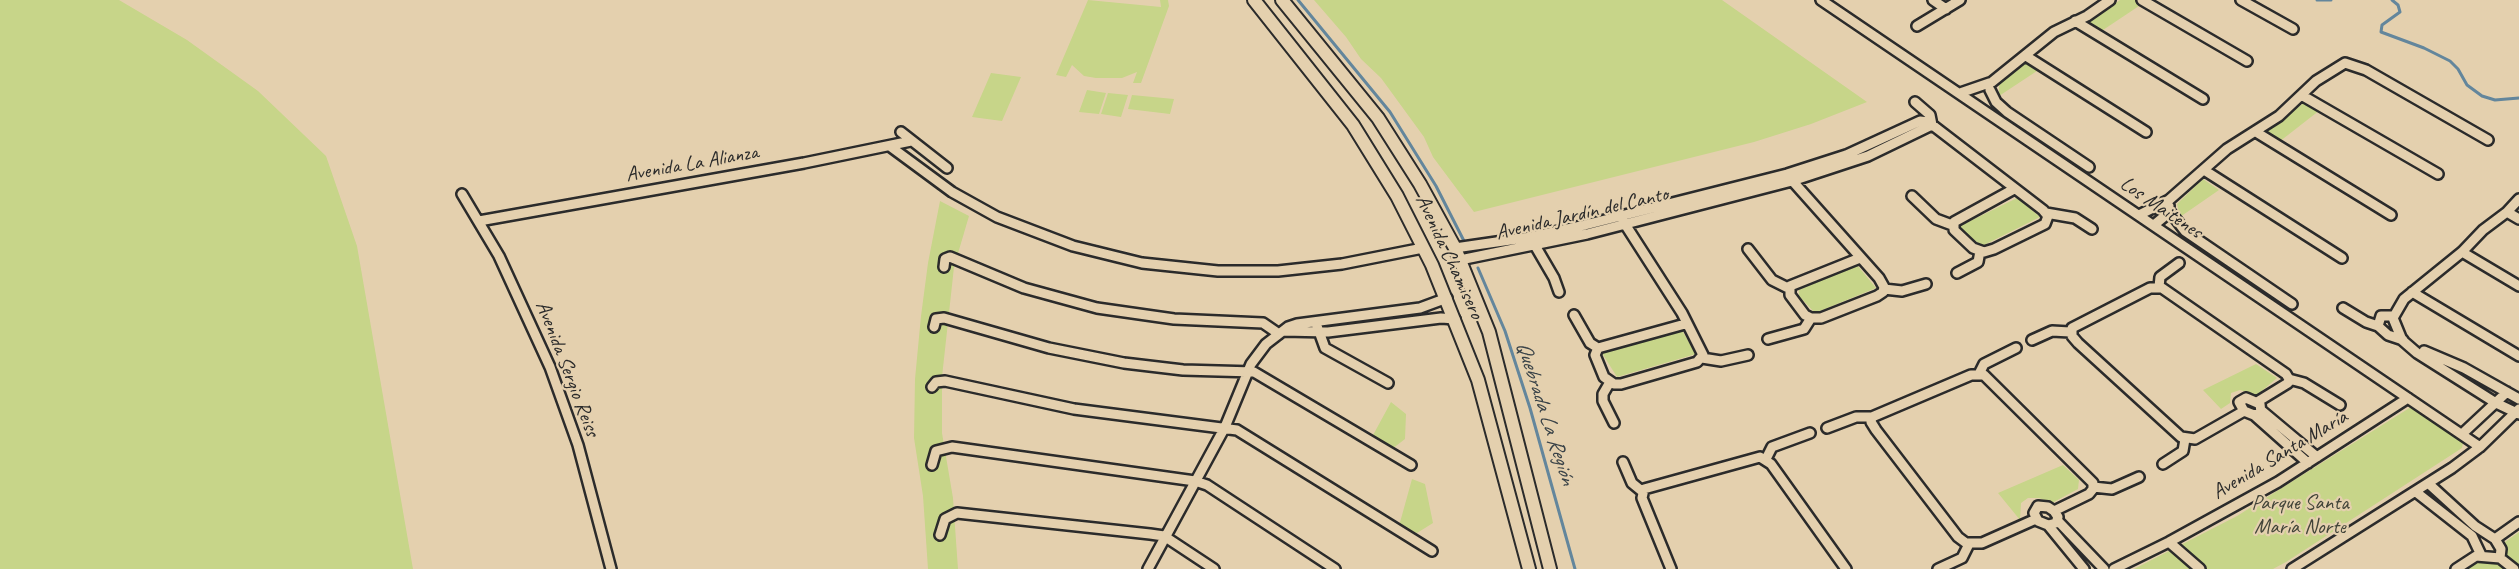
<!DOCTYPE html>
<html>
<head>
<meta charset="utf-8">
<style>
  body { margin:0 }
  canvas { display:block; background:#e4d0ae }
</style>
</head>
<body>
<canvas width="2519" height="569"></canvas>
<script>
const context = document.querySelector('canvas').getContext('2d');
context.lineJoin = 'round';
function fillPath(path, color) {
  context.fillStyle = color;
  context.fill(path, 'evenodd');
}
function toPath(rows) {
  const path = new Path2D();
  for (const r of rows) {
    path.moveTo(r[0], r[1]);
    for (let i = 2; i < r.length; i += 2) path.lineTo(r[i], r[i + 1]);
  }
  return path;
}
function strokePath(path, color, width, dash) {
  context.strokeStyle = color;
  context.lineWidth = width;
  context.lineCap = dash ? 'butt' : 'round';
  context.setLineDash(dash || []);
  context.stroke(path);
}
function drawText(font, color, halo, rows, align = 'center') {
  context.font = font + ' Caveat,sans-serif';
  context.lineWidth = 4.5;
  context.setLineDash([]);
  context.textBaseline = 'middle';
  context.strokeStyle = halo;
  context.fillStyle = color;
  for (const [text, x, y, turn = 0] of rows) {
    context.save();
    context.translate(x, y);
    context.rotate((+turn || 0) * Math.PI / 180);
    context.textAlign = isNaN(turn) ? turn : align;
    if (halo) context.strokeText(text, 0, 0);
    context.fillText(text, 0, 0);
    context.restore();
  }
}
fillPath(toPath([
  [0,0,119,0,187,40,258,91,326,156,357,246,413,569,0,569],
  [1088,0,1161,7,1160,0,1168,0,1169,6,1141,83,1133,83,1137,72,1122,78,1096,78,1084,76,1072,65,1066,77,1056,75],
  [1314,0,1722,0,1867,102,1811,124,1754,142,1474,212,1433,157,1424,137,1381,78,1361,59,1346,37],
  [2120,0,2136,0,2142,4,2100,32,2087,24],
  [2028,62,2040,69,1999,96,1999,85,2002,81],
  [991,73,1021,77,1002,121,972,117],
  [1087,90,1106,93,1099,114,1079,112],
  [1108,93,1128,95,1121,117,1101,114],
  [1132,95,1174,99,1170,114,1128,109],
  [2305,102,2320,110,2279,142,2266,134,2266,132],
  [2203,179,2219,190,2180,217,2177,204],
  [2017,198,2040,217,1982,246,1958,227],
  [940,201,969,216,954,267,942,377,942,433,953,498,958,569,928,569,923,496,914,438,915,379,921,316,928,263],
  [1857,265,1876,288,1815,313,1799,296,1799,290],
  [1681,329,1696,354,1617,377,1602,353],
  [2256,364,2277,378,2257,395,2240,390,2231,393,2230,403,2221,409,2203,390],
  [1391,402,1406,414,1405,439,1392,449,1372,437],
  [2411,407,2460,439,2463,443,2462,448,2286,562,2273,569,2134,569,2237,516],
  [2063,465,2079,480,2078,489,2052,503,2039,498,2028,498,2021,503,2020,520,1998,493],
  [1412,479,1425,484,1433,523,1417,533,1399,526],
  [2519,532,2519,569,2467,569]
]), '#c7d589');
strokePath(toPath([
  [1298,0,1390,112,1436,186,1464,241],
  [2317,0,2331,0],
  [2392,0,2398,5,2400,12,2382,25,2381,32,2424,48,2450,61,2458,69,2467,85,2482,96,2495,100,2519,98],
  [1478,268,1505,331,1530,408,1575,569]
]), '#63869c', 3);
const minor = toPath([
  [1821,0,2480,447],
  [1933,0,1946,9],
  [2142,0,2247,61],
  [2241,0,2293,29],
  [2075,21,2203,99],
  [1917,26,1960,0],
  [2026,56,2146,132],
  [1990,90,1996,102,2007,112,2089,167],
  [1960,93,1992,82,2054,32,2087,16,2110,0],
  [2303,96,2438,174],
  [1915,102,1930,115,1932,125],
  [901,132,947,168],
  [2256,132,2391,215],
  [891,147,952,192,997,217,1073,246,1142,263,1218,271,1278,271,1342,264,1423,248],
  [2204,170,2342,258],
  [1789,177,1879,278,1884,287,1883,292,1877,296,1821,318,1811,318,1805,315,1790,295,1790,286,1860,258],
  [462,194,499,256,550,367,578,445,611,569],
  [1912,196,1936,219,1952,225],
  [2519,199,2507,212,2483,230,2462,252,2404,299,2393,318,2402,340,2417,353,2496,403,2519,414],
  [2168,209,2185,231,2292,304],
  [2507,212,2519,219],
  [2046,213,2075,218,2092,229],
  [2139,215,2169,200,2227,149,2279,116,2316,81,2345,63,2366,70,2488,140],
  [479,221,804,163,911,141],
  [1623,221,1682,313,1703,355,1697,362,1621,384,1614,384,1604,377,1595,355,1598,348,1685,324],
  [2154,225,2166,215,2169,206],
  [1533,242,1554,278,1559,292],
  [1455,248,1531,237,1581,226,1787,174,1846,155,1920,121,1928,122,1935,127,2043,210,2048,216,2045,224,1994,249,1984,252,1973,248,1954,230,1954,222,2014,189],
  [1748,249,1772,280,1788,288],
  [2462,252,2519,286],
  [1460,260,1587,234,1792,181,1868,156,1932,125],
  [944,267,945,259,950,257,1024,288,1097,308,1174,319,1263,323,1279,334],
  [1957,273,1978,262,1980,251],
  [2159,287,2160,277,2179,263],
  [1884,289,1902,291,1926,284],
  [2412,292,2519,356],
  [2343,308,2366,322,2378,326],
  [1574,315,1590,343,1598,348],
  [2394,316,2381,316,2378,326,2388,335,2403,340],
  [1317,326,1325,348,1388,383],
  [934,327,936,319,944,318,1049,348,1124,363,1183,370,1254,372,1411,465],
  [1284,331,1328,332,1441,318,1455,319],
  [1768,339,1804,329,1811,318],
  [2032,340,2052,331,2070,332],
  [2424,351,2464,368,2519,399],
  [1702,358,1721,361,1748,355],
  [1979,374,1984,364,2016,348],
  [2289,379,2304,383,2340,405],
  [1610,382,1603,394,1603,401,1614,423],
  [932,387,936,382,945,381,1074,409,1237,430,1432,551],
  [2246,398,2260,404,2261,413,2254,415,2244,411,2239,402,2246,398],
  [2244,411,2195,439,2181,437,2078,343,2072,336,2072,328,2150,288,2162,288,2286,374,2289,379,2288,383,2257,402],
  [2262,411,2317,457],
  [2254,415,2308,463],
  [1827,428,1856,417,1872,417],
  [2462,434,2507,392],
  [1766,459,1772,447,1810,433],
  [1623,462,1632,483,1643,492],
  [2163,464,2183,451,2185,439],
  [932,465,936,451,952,447,1195,481,1207,485,1335,569],
  [2429,484,2475,526,2495,539,2501,549,2500,558,2476,556,2456,569],
  [2093,487,2112,489,2139,477],
  [2416,492,2472,536,2481,555],
  [2038,506,2048,507,2054,511,2058,517,2056,523,2048,525,2038,521,2034,513,2038,506],
  [2036,519,1982,543,1966,543,1958,537,1876,430,1871,422,1872,417,1971,375,1984,375,2093,483,2093,489,2089,494,2054,511],
  [2058,521,2104,569],
  [2048,525,2084,569],
  [940,535,945,519,957,513,1150,534,1164,536,1214,569],
  [2495,539,2519,522],
  [2169,542,2200,569],
  [2500,558,2514,569],
  [1148,569,1225,427,1251,364,1266,344,1288,327,1297,324,1420,308,1447,298],
  [1671,569,1642,498,1644,489,1760,457,1771,464,1846,569],
  [1938,569,1962,558,1969,544],
  [2114,569,2169,542,2278,482,2408,398],
  [2292,569,2452,468,2480,447,2519,409]
]);
const tertiary = toPath([
  [1254,0,1353,125,1397,196,1432,265,1478,380,1529,569],
  [1282,0,1378,118,1420,184,1455,248,1489,332,1550,569]
]);
strokePath(minor, '#2b2b2b', 14);
strokePath(tertiary, '#2b2b2b', 16);
strokePath(minor, '#e4d0ae', 9);
strokePath(tertiary, '#e4d0ae', 12);
drawText('21px', '#2b2b2b', '#e4d0ae', [
  ["Avenida La Alianza",692,164,-10],
  ["Los Maitenes",2161,208,34],
  ["Avenida Jardín del Canto",1582,214,-13],
  ["Avenida Chamisero",1449,257,65],
  ["Avenida Sergio Reiss",567,369,69],
  ["Avenida Santa María",2280,455,-31]
]);
drawText('21px', '#424439', '#e4d0ae', [
  ["Parque Santa",2300,503],
  ["María Norte",2300,527]
]);
drawText('italic 22px', '#394247', '#e4d0ae', [
  ["Quebrada La Región",1545,413,72]
]);
</script>
</body>
</html>
